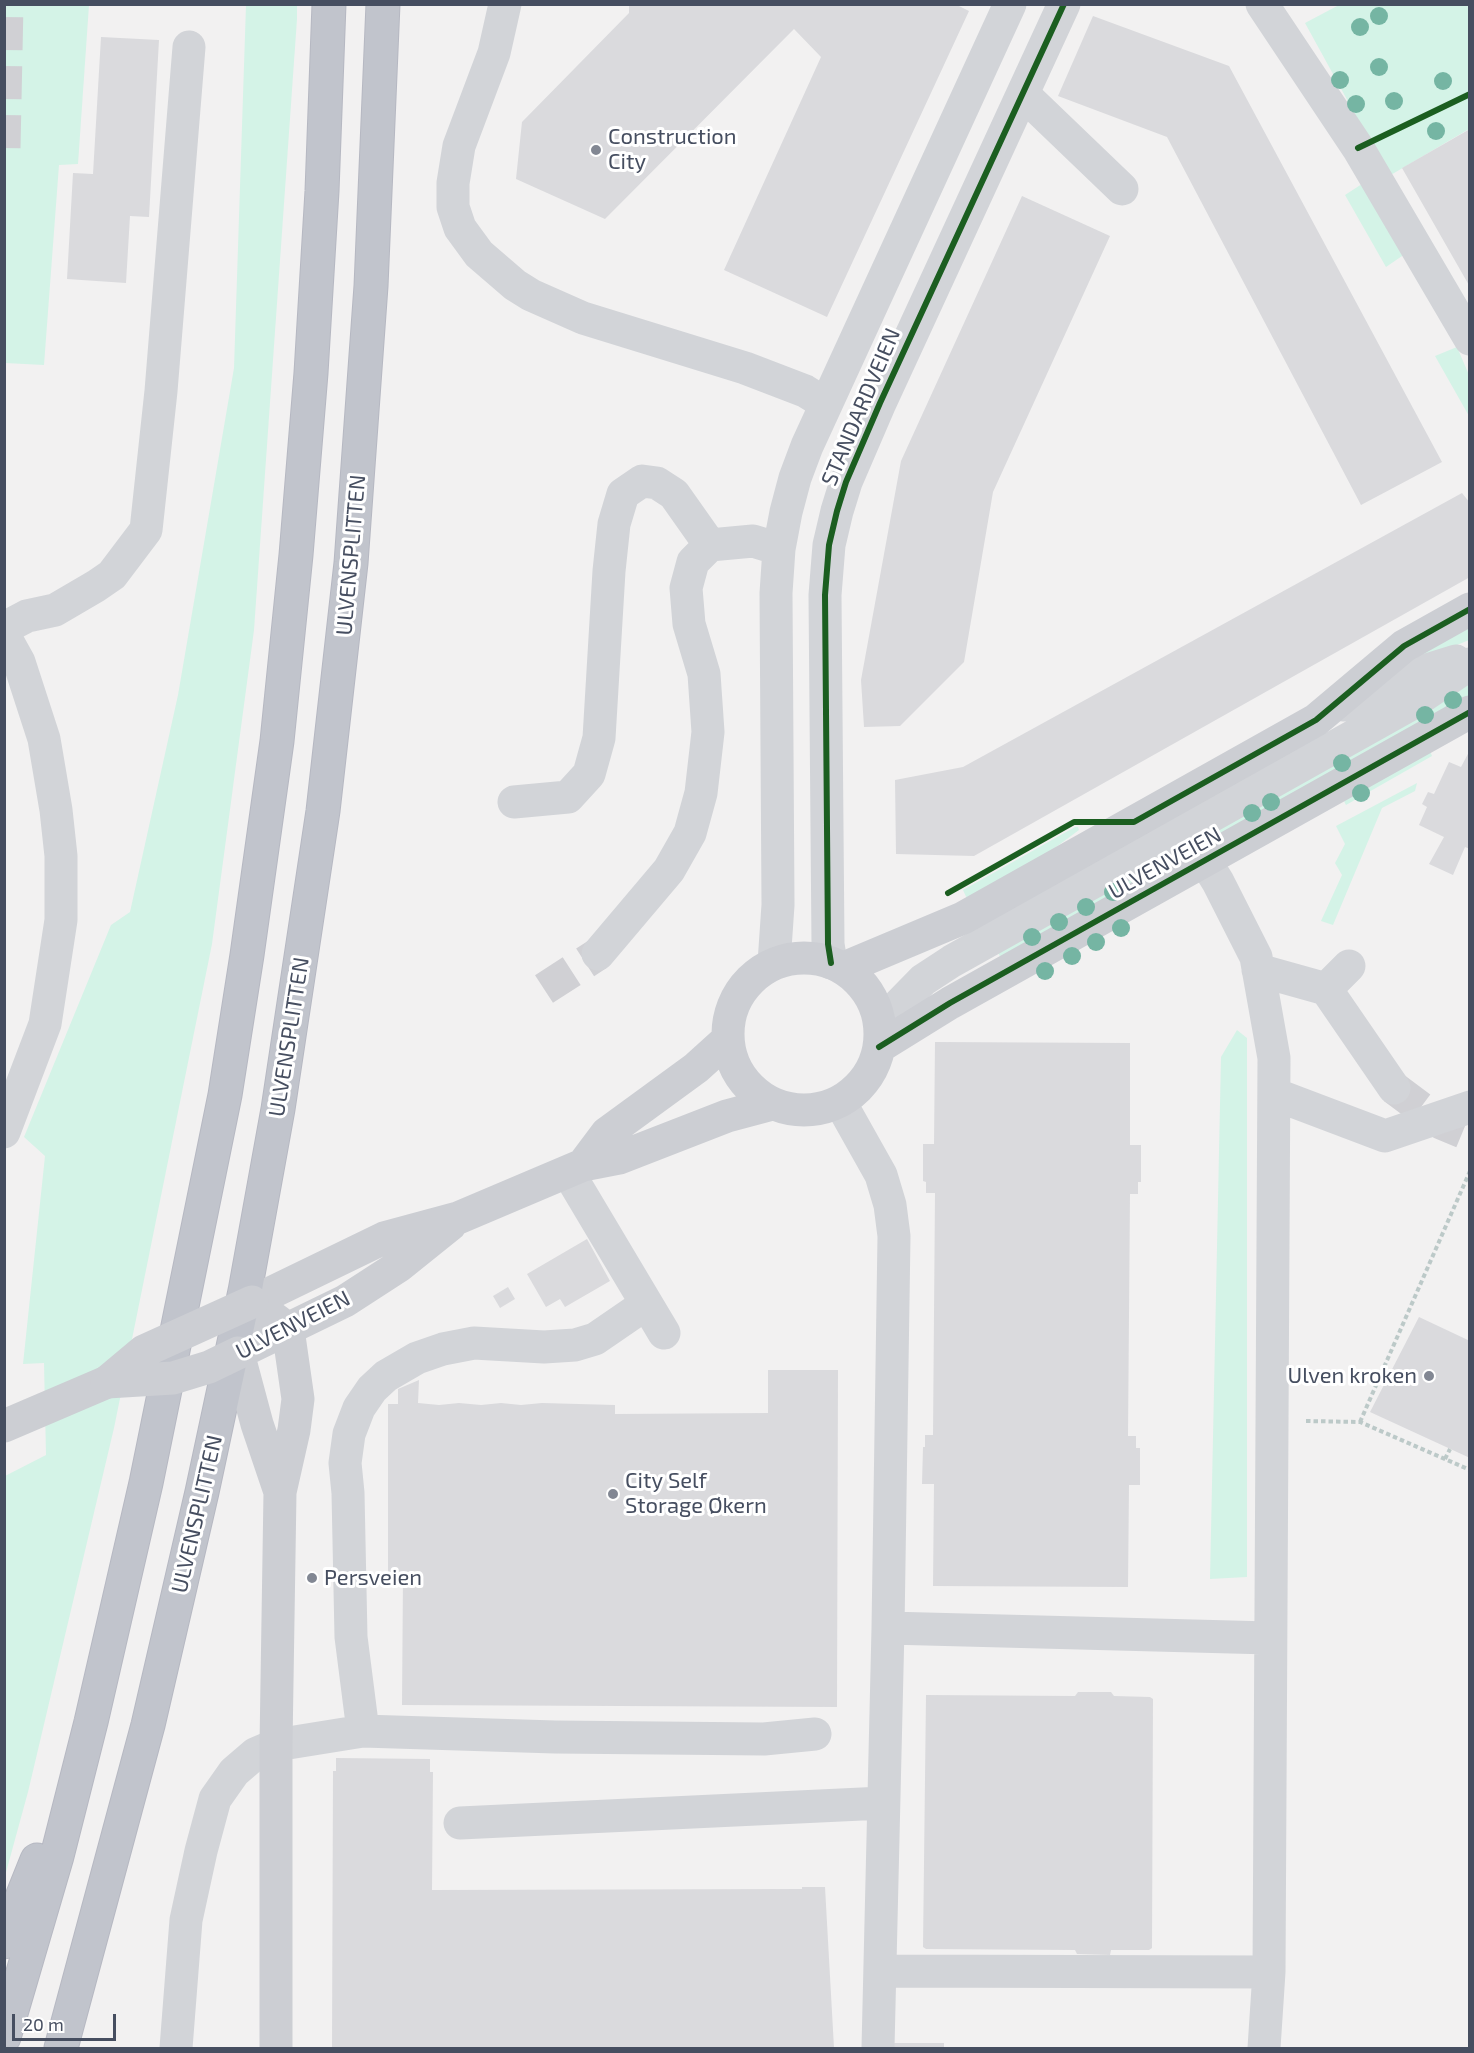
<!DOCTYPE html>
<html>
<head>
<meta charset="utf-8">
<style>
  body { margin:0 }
  #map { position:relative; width:1474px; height:2053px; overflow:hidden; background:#f2f1f1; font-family:"Exo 2",sans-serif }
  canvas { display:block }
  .frame { position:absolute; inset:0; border:6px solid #464e60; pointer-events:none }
  .scale { position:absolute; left:12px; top:2014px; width:104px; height:27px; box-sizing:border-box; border:3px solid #464e60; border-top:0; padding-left:8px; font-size:18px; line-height:21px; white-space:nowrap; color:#464e60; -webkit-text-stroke:4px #fff; paint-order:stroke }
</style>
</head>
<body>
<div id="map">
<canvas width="1474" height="2053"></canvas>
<div class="frame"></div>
<div class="scale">20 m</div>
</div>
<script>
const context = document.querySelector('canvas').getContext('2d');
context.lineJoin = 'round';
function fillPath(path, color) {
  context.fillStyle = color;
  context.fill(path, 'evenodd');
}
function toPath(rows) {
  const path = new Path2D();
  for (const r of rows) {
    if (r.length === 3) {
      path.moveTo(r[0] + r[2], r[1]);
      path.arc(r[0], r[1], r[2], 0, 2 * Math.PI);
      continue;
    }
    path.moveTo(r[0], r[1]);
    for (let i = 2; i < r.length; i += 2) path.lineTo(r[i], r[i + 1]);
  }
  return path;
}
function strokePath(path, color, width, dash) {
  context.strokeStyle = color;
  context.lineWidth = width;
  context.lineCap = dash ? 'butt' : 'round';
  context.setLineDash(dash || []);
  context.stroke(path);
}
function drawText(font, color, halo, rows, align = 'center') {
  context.font = font + ' "Exo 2",sans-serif';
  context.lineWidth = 6;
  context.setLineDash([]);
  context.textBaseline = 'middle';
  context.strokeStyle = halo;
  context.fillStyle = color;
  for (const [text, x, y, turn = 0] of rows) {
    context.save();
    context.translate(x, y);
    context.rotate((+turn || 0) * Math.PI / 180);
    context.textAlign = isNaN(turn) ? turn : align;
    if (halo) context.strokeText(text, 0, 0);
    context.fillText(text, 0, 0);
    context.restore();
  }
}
fillPath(toPath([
  [4,5,89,5,78,164,59,165,44,365,5,363],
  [246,5,297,5,297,19,254,630,212,944,114,1428,28,1792,5,1876,5,1476,46,1455,44,1363,23,1364,45,1156,24,1137,111,925,130,912,178,695,234,368],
  [1339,5,1469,5,1469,129,1389,176,1305,23],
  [1365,182,1405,254,1386,267,1345,195],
  [1457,347,1469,375,1469,416,1435,356],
  [1469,624,1469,640,1416,662,1411,657],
  [1469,682,1469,698,1002,960,996,949],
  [1430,751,1432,756,1346,805,1343,799],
  [1417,783,1415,791,1382,808,1333,925,1321,921,1342,875,1335,863,1345,844,1336,826],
  [1075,827,1078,827,1079,830,1020,874,969,903,963,890],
  [1237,1030,1247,1038,1247,1577,1210,1579,1221,1057]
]), '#d4f3e7');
fillPath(toPath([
  [629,4,955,4,969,11,827,317,724,270,821,57,794,29,605,219,516,179,522,122,629,13],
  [1093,16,1229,66,1442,462,1361,505,1167,137,1058,96],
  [101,37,159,40,149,217,130,216,126,283,67,279,73,173,93,174],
  [1470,129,1470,287,1402,168],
  [1022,196,1110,236,993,492,964,662,900,726,864,727,861,680,901,461],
  [1462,493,1470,503,1470,577,974,856,896,854,895,780,963,767],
  [1470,750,1470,849,1465,847,1453,875,1429,864,1444,837,1419,825,1427,807,1422,804,1428,792,1434,794,1449,762,1461,767],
  [935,1042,1130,1043,1130,1145,1141,1145,1141,1182,1138,1182,1138,1194,1130,1194,1128,1436,1136,1436,1136,1448,1140,1448,1140,1485,1129,1485,1128,1587,933,1586,934,1484,922,1484,923,1447,925,1447,925,1435,933,1435,935,1193,926,1193,926,1182,923,1181,923,1144,934,1144],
  [587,1239,610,1281,565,1307,560,1299,546,1307,527,1274],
  [508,1287,515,1299,500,1308,493,1296],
  [1419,1317,1470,1341,1470,1458,1370,1412],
  [768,1370,838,1370,837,1707,402,1705,403,1575,388,1575,388,1404,398,1404,398,1389,419,1380,418,1403,439,1405,459,1403,481,1405,501,1403,521,1405,542,1403,615,1405,615,1414,768,1413],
  [1078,1692,1111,1692,1114,1696,1150,1697,1153,1699,1152,1948,1149,1950,1111,1950,1110,1955,1077,1954,1075,1950,926,1949,923,1947,926,1695,1075,1696],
  [336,1758,430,1759,430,1772,433,1772,432,1890,802,1889,802,1887,825,1887,834,2048,332,2048,333,1771,336,1771],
  [894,2043,944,2043,944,2048,894,2048]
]), '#dadadd');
strokePath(toPath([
  [4,148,7,4],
  [544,989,598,954],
  [1394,1088,1441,1123,1470,1135]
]), '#d0d0d4', 33, [33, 16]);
const highway = toPath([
  [4,1942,37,1860],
  [4,2037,57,1856,91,1722,146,1483,225,1095,247,955,277,741,296,555,311,373,322,191,329,4],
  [61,2048,148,1725,202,1492,245,1291,278,1109,323,811,351,563,371,286,383,4]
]);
strokePath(highway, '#b6b8c2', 35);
strokePath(toPath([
  [1306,1421,1360,1422,1470,1470],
  [1360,1422,1470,1171],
  [1445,1459,1450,1449]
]), '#bcc9c8', 4, [4.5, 3]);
strokePath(toPath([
  [505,4,494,53,459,146,453,183,453,207,460,228,479,254,515,285,531,295,583,318,745,368,805,391,826,404],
  [1262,4,1358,148,1470,339],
  [1023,94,1122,189],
  [4,628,27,616,55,610,96,586,112,575,146,530,161,391,189,47],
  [4,635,19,662,44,739,56,810,61,856,61,920,45,1024,4,1132],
  [1343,705,1366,693,1398,679,1456,661],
  [514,802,568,797,589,774,599,738,609,571,614,524,623,494,642,481,657,483,674,494,710,545],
  [1205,861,1218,882,1256,957,1274,1058,1269,1972,1264,2048],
  [598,954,669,870,690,833,701,793,708,732,704,674,689,624,686,588,693,562,710,545,753,541,779,549],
  [774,963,778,905,776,593,779,549,786,512,795,478,807,446,1010,4],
  [831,963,828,944,825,595,829,545,837,511,846,482,880,403,1064,4],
  [1258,970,1326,989,1394,1088],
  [1326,989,1349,966],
  [880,1024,923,980,952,961,1411,704,1470,664],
  [1274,1094,1385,1136,1470,1107],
  [840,1102,881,1175,890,1205,894,1236,888,1628,878,2048],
  [568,1172,664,1333],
  [888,1628,1270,1638],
  [363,1731,351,1637,348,1493,345,1463,349,1434,359,1408,372,1389,386,1376,417,1358,443,1349,474,1343,544,1347,575,1345,595,1339,646,1304],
  [460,1823,883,1803],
  [880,1971,1269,1972],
  [176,2048,186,1920,201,1851,215,1799,234,1772,255,1754,276,1745,363,1731,555,1737,764,1739,815,1734]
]), '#d2d4d8', 33);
strokePath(toPath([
  [804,1034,76],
  [844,968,963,918,1316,720,1404,646,1470,609],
  [879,1047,950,1003,1470,712],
  [583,1165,607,1133,696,1068,727,1040],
  [252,1302,288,1329,298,1399,294,1430,280,1492,276,1745,276,2048],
  [252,1302,384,1238,458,1218,583,1165,619,1158,727,1116,772,1104],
  [244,1330,238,1353,257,1424,280,1492],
  [238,1353,345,1301,399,1266,450,1225],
  [4,1426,107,1382]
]), '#ccced3', 33);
strokePath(highway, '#c1c4cc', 33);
strokePath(toPath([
  [107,1382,144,1351,252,1302],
  [107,1382,173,1378,209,1367,238,1353]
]), '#ccced3', 33);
strokePath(toPath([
  [1358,148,1470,94],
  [948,893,1074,822,1134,822,1316,720,1404,646,1470,609],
  [831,963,828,944,825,595,829,545,837,511,846,482,880,403,1064,4],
  [879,1047,950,1003,1470,712]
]), '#1b5e20', 6);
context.fillStyle = '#75b5a3';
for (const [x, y] of [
  [1379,16],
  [1360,27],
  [1379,67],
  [1340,80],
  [1443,81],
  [1394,101],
  [1356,104],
  [1436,131],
  [1453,700],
  [1425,715],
  [1342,763],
  [1361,793],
  [1271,802],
  [1252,813],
  [1113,892],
  [1086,907],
  [1059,922],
  [1121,928],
  [1032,937],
  [1096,942],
  [1072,956],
  [1045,971]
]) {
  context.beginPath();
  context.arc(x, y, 9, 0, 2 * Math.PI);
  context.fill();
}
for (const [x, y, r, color] of [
  [596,150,6,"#828793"],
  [1429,1376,6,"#828793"],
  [613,1494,6,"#828793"],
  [312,1578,6,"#828793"]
]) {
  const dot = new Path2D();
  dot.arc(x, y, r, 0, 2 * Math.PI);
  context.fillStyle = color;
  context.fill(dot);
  strokePath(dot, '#fff', 2);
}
drawText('22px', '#464e60', '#fff', [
  ["Construction",608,137],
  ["City",608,162],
  ["Ulven kroken",1417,1376,"right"],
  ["City Self",625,1481],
  ["Storage Økern",625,1506],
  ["Persveien",324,1578]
], 'left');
drawText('22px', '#464e60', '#fff', [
  ["STANDARDVEIEN",861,407,-67],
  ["ULVENSPLITTEN",351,555,-85],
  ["ULVENVEIEN",1165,863,-29],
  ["ULVENSPLITTEN",289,1037,-81],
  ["ULVENVEIEN",293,1325,-27],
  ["ULVENSPLITTEN",197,1514,-77]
]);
</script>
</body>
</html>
